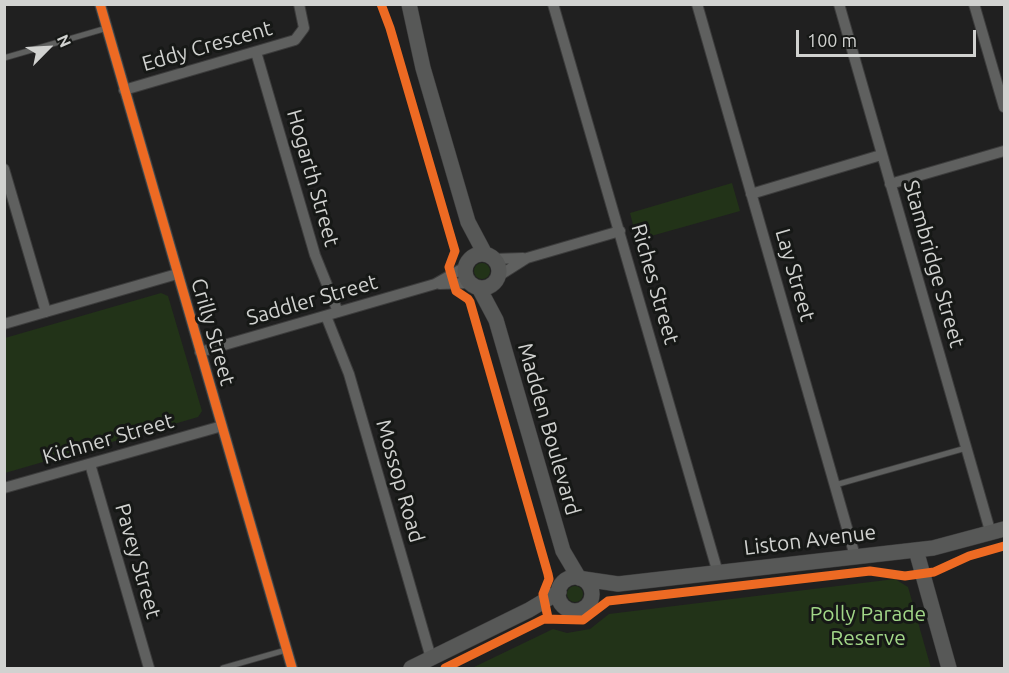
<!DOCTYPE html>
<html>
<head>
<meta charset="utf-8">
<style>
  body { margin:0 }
  #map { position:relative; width:1009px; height:673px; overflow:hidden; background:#202020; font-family:Ubuntu,sans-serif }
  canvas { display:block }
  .frame { position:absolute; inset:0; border:6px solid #d1d2d0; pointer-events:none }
  .north { position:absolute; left:18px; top:18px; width:60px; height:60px; -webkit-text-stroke:4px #161816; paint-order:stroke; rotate:66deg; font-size:16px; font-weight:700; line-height:24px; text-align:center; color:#d1d2d0 }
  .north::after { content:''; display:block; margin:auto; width:21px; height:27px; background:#d1d2d0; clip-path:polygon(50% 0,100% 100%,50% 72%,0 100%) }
  .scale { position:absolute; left:796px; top:30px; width:180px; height:27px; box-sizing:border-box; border:3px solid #d1d2d0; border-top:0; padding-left:8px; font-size:18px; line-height:21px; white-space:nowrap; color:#d1d2d0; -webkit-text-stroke:4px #161816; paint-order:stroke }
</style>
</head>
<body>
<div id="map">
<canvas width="1009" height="673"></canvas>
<div class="frame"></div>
<div class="north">N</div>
<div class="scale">100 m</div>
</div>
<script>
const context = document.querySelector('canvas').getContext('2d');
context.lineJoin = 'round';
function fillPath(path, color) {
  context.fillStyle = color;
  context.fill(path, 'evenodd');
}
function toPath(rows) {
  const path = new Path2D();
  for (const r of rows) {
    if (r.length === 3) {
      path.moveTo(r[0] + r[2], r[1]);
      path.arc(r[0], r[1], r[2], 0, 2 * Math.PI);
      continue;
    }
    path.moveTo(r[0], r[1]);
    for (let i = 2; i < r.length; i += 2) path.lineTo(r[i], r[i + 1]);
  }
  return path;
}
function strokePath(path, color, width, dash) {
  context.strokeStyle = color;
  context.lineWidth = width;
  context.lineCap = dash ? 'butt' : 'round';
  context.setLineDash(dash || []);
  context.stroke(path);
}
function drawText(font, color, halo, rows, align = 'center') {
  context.font = font + ' Ubuntu,sans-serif';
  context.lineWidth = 6;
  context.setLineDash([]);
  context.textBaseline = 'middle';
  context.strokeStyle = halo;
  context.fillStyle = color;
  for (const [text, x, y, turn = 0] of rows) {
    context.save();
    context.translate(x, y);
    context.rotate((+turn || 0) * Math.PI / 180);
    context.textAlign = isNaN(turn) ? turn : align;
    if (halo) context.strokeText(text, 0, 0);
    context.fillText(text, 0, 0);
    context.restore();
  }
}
fillPath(toPath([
  [732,183,740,211,637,240,630,213],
  [482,271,8],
  [161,293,168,296,202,411,198,417,5,473,5,338],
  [895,579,908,587,931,668,472,668,553,629,567,633,590,629,609,614],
  [575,594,8]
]), '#223318');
const lane = toPath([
  [4,58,107,28],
  [835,485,966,448],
  [223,668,286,650]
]);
const street = toPath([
  [100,4,292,668],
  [553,4,718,573],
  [697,4,855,556],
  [839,4,991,534],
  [974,4,1004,107],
  [256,52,315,255,338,312],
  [124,90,295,40,304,28,299,4],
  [4,169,46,312],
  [890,184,1004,151],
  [751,194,881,155],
  [493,259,523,258],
  [497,277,527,258,620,231],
  [440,284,469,283],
  [326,316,349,374,431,658],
  [4,324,177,274],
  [200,352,435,284,465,267],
  [90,464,149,668],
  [4,488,222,426]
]);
const secondary = toPath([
  [409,4,423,68,468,222,485,254],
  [482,271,17],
  [479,288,496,320,563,551,579,578],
  [916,550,949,668],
  [575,594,17],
  [584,579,618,584,933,548,1004,529],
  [411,668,529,610,559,592]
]);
strokePath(lane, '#3c3c3c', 7);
strokePath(street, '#3c3c3c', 12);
strokePath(secondary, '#3c3c3c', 16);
strokePath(lane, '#5f605f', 5);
strokePath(street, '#5f605f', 10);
strokePath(secondary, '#575857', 15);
strokePath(toPath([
  [100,4,292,668],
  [381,4,390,28,455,251,449,267,456,291,468,299,470,302,548,574,549,579,543,594,548,618],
  [445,668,544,619,583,620,608,601,870,571,905,576,934,572,969,556,1004,546]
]), '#ed6a23', 9);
drawText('21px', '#d1d2d0', '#161816', [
  ["Eddy Crescent",207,46,-16],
  ["Hogarth Street",313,178,74],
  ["Stambridge Street",934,264,74],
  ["Lay Street",795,275,74],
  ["Riches Street",655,284,74],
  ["Saddler Street",312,300,-16],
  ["Crilly Street",213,332,74],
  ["Madden Boulevard",549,429,74],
  ["Kichner Street",108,439,-16],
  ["Mossop Road",400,481,74],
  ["Liston Avenue",810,540,-7],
  ["Pavey Street",138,561,74]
]);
drawText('21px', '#a2d788', '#161816', [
  ["Polly Parade",868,614],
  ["Reserve",868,638]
]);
</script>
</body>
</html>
